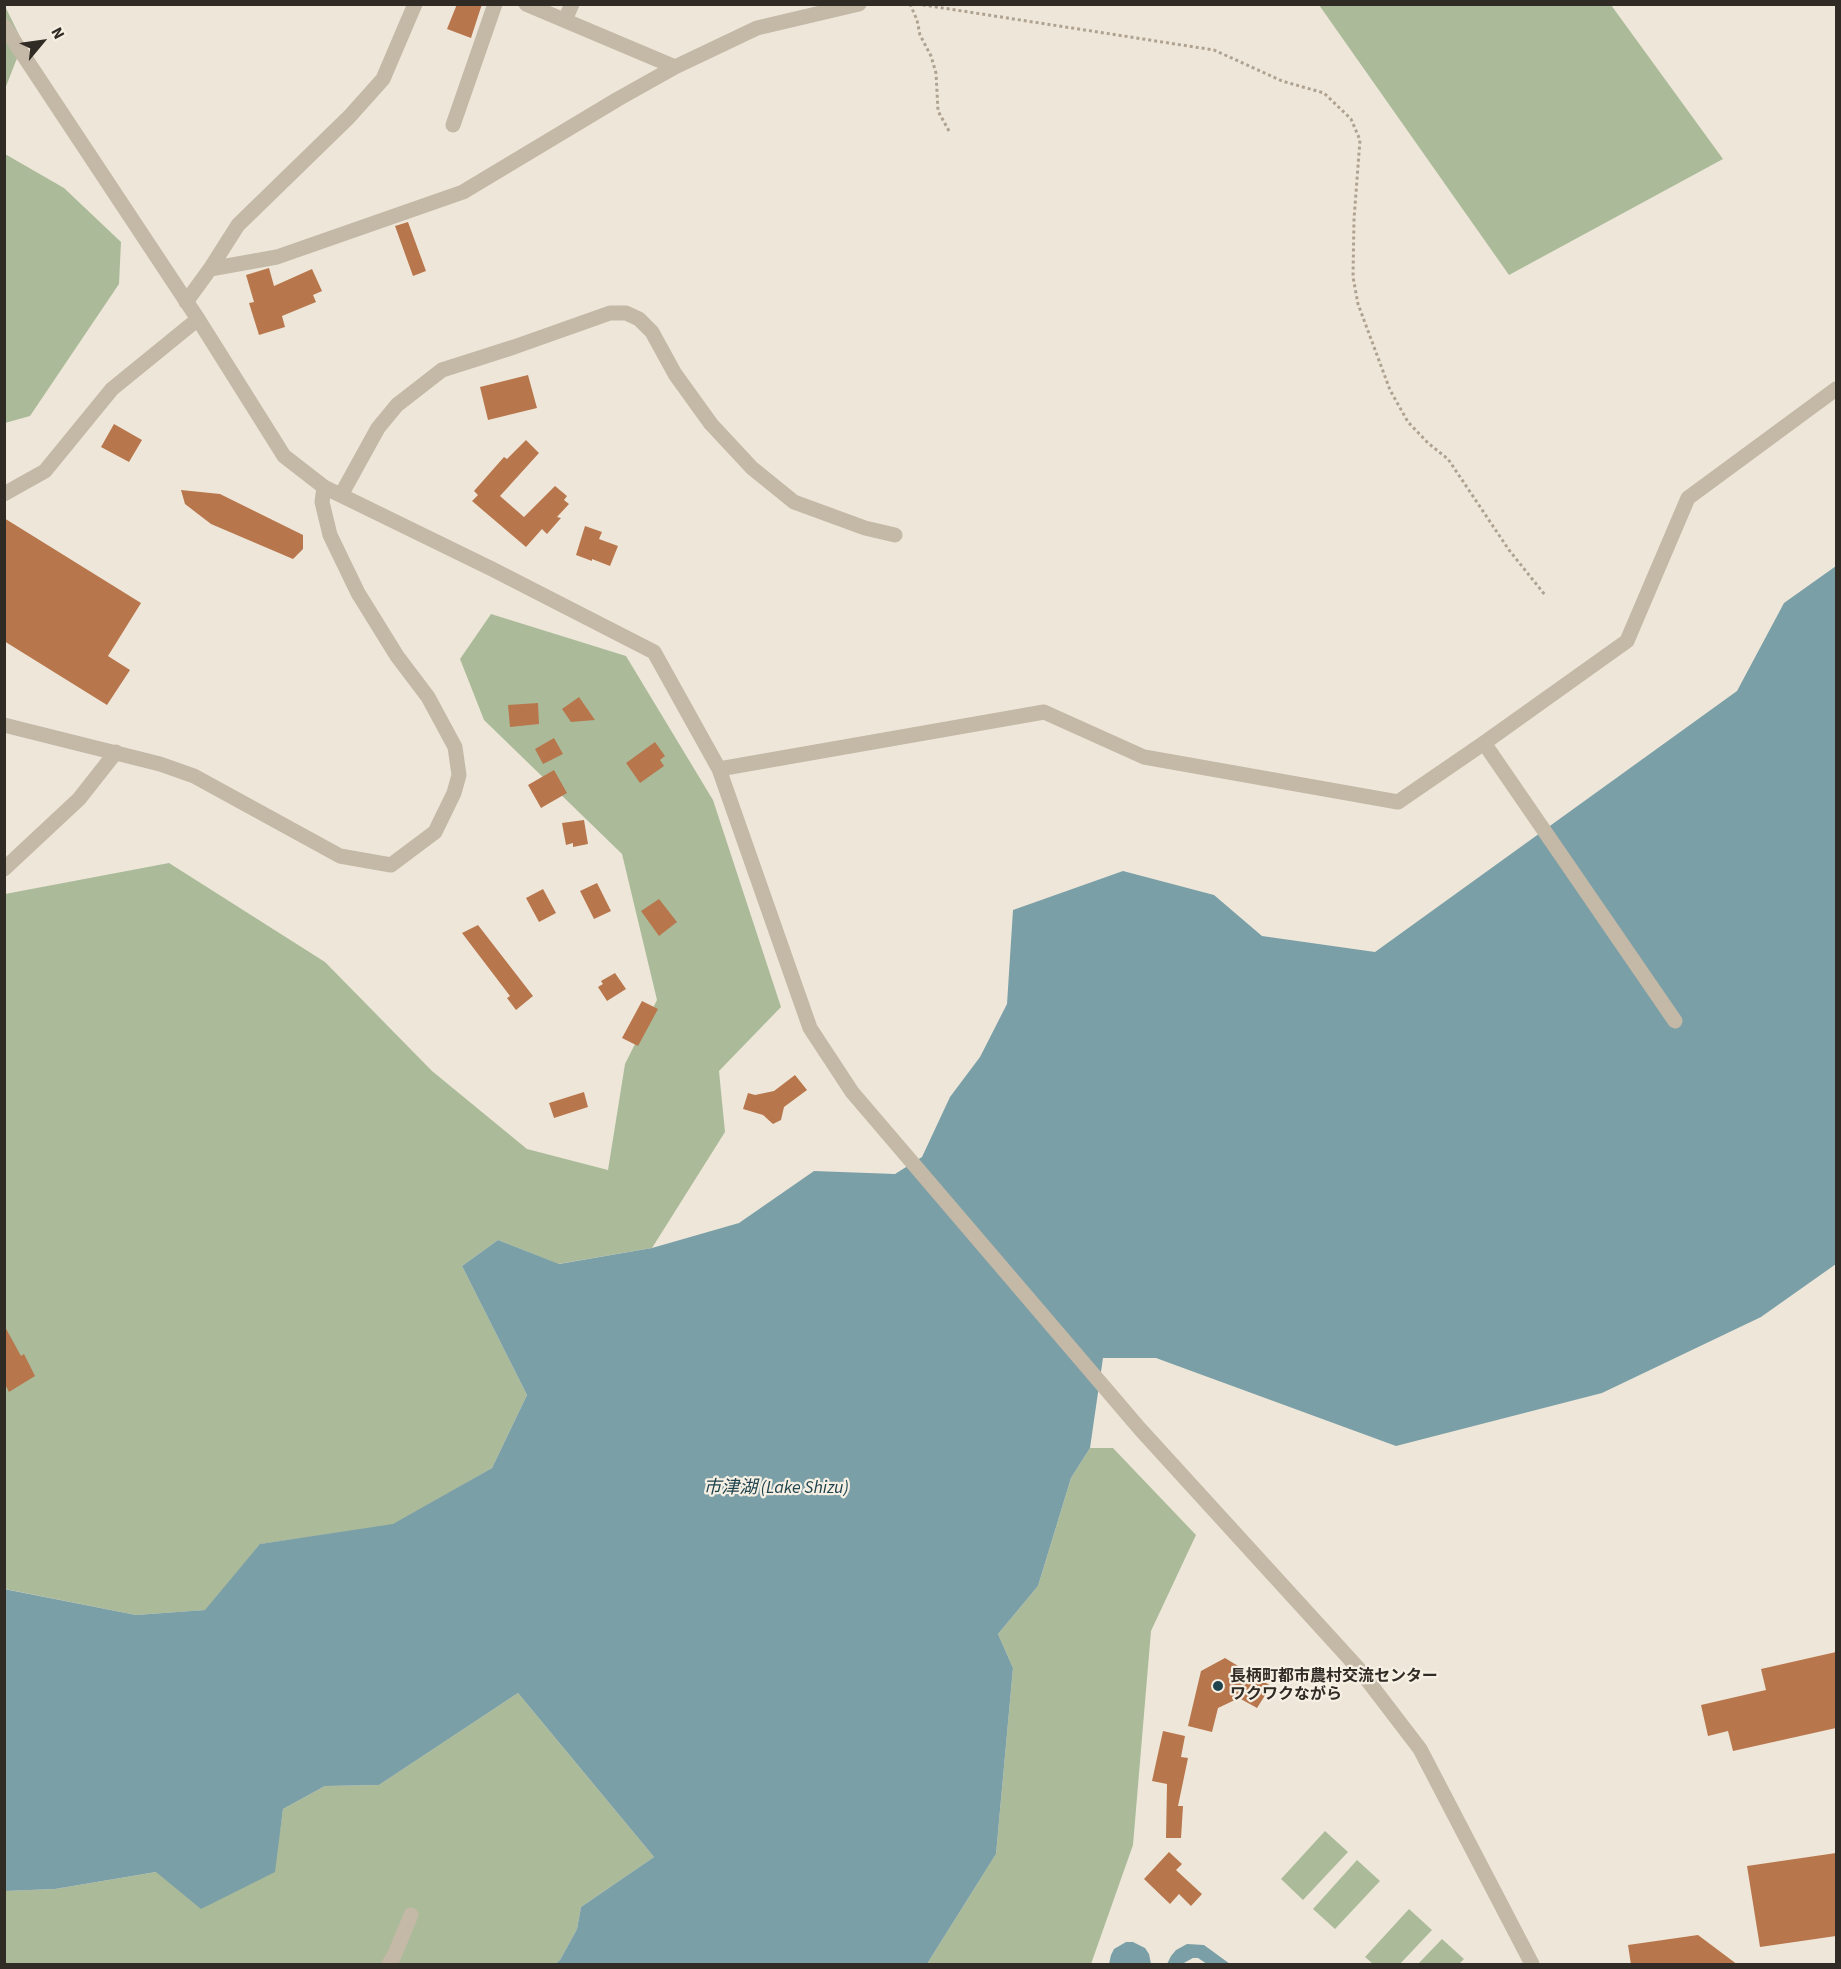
<!DOCTYPE html>
<html>
<head>
<meta charset="utf-8">
<style>
  body { margin:0 }
  #map { position:relative; width:1841px; height:1969px; overflow:hidden; background:#eee7d9; font-family:"Source Sans 3",sans-serif }
  canvas { display:block }
  .frame { position:absolute; inset:0; border:6px solid #312b26; pointer-events:none }
  .north { position:absolute; left:12px; top:12px; width:60px; height:60px; -webkit-text-stroke:4px #f6f0e4; paint-order:stroke; rotate:61deg; font-size:16px; font-weight:700; line-height:24px; text-align:center; color:#312b26 }
  .north::after { content:''; display:block; margin:auto; width:21px; height:27px; background:#312b26; clip-path:polygon(50% 0,100% 100%,50% 72%,0 100%) }
</style>
</head>
<body>
<div id="map">
<canvas width="1841" height="1969"></canvas>
<div class="frame"></div>
<div class="north">N</div>
</div>
<script>
const context = document.querySelector('canvas').getContext('2d');
context.lineJoin = 'round';
function fillPath(path, color) {
  context.fillStyle = color;
  context.fill(path, 'evenodd');
}
function toPath(rows) {
  const path = new Path2D();
  for (const r of rows) {
    path.moveTo(r[0], r[1]);
    for (let i = 2; i < r.length; i += 2) path.lineTo(r[i], r[i + 1]);
  }
  return path;
}
function strokePath(path, color, width, dash) {
  context.strokeStyle = color;
  context.lineWidth = width;
  context.lineCap = dash ? 'butt' : 'round';
  context.setLineDash(dash || []);
  context.stroke(path);
}
function drawText(font, color, halo, rows, align = 'center') {
  context.font = font + ' "Source Sans 3","Noto Sans JP",sans-serif';
  context.lineWidth = 4.5;
  context.setLineDash([]);
  context.textBaseline = 'middle';
  context.strokeStyle = halo;
  context.fillStyle = color;
  for (const [text, x, y, turn = 0] of rows) {
    context.save();
    context.translate(x, y);
    context.rotate((+turn || 0) * Math.PI / 180);
    context.textAlign = isNaN(turn) ? turn : align;
    if (halo) context.strokeText(text, 0, 0);
    context.fillText(text, 0, 0);
    context.restore();
  }
}
fillPath(toPath([
  [1319,5,1611,5,1723,159,1509,275],
  [5,6,23,43,5,89],
  [5,154,64,188,121,242,119,284,30,416,5,423],
  [491,614,626,656,713,800,781,1007,719,1071,725,1132,652,1248,558,1264,498,1240,462,1266,527,1395,492,1468,393,1525,261,1544,206,1610,136,1615,5,1589,5,894,169,863,325,962,432,1071,527,1149,608,1170,625,1064,657,1000,622,854,484,720,460,659],
  [1090,1448,1113,1448,1196,1535,1151,1631,1133,1845,1091,1964,927,1964,996,1854,1013,1668,998,1634,1038,1586,1071,1478],
  [518,1693,654,1857,581,1907,577,1929,560,1960,555,1964,5,1964,4,1891,55,1889,156,1872,274,1872,283,1809,325,1786,379,1785],
  [1325,1831,1348,1852,1303,1900,1281,1879],
  [1357,1860,1380,1881,1335,1929,1313,1909],
  [1409,1909,1432,1930,1400,1964,1373,1964,1365,1957],
  [1442,1939,1464,1959,1459,1964,1418,1964]
]), '#abbb9a');
fillPath(toPath([
  [1836,566,1836,1264,1761,1317,1602,1393,1396,1446,1156,1358,1103,1358,1090,1448,1071,1478,1038,1586,998,1634,1013,1668,996,1854,927,1964,555,1964,560,1960,577,1929,581,1907,654,1857,518,1693,379,1785,325,1786,283,1809,275,1872,201,1909,156,1872,55,1889,5,1891,4,1589,136,1615,205,1610,260,1544,393,1524,492,1468,527,1395,462,1266,498,1240,559,1264,652,1248,739,1223,814,1171,895,1174,922,1157,950,1097,980,1057,1007,1004,1013,910,1123,871,1214,895,1262,936,1375,952,1737,691,1784,603],
  [1126,1942,1133,1942,1145,1948,1149,1954,1151,1964,1109,1964,1111,1955,1114,1949],
  [1187,1944,1204,1945,1230,1964,1207,1964,1198,1958,1193,1958,1182,1964,1167,1964,1171,1956,1176,1950]
]), '#7b9fa7');
fillPath(toPath([
  [457,4,482,4,471,38,447,29],
  [408,222,426,271,413,276,395,226],
  [269,268,274,286,312,269,322,291,313,295,316,302,282,316,285,327,259,335,249,303,254,302,246,275],
  [528,375,537,408,488,420,480,387],
  [114,424,142,440,129,462,101,447],
  [526,440,539,453,500,496,524,517,555,486,567,496,564,500,569,504,557,517,561,518,547,534,542,529,526,547,472,501,478,495,474,491,504,457,507,459],
  [181,490,220,494,303,535,303,549,293,559,211,524,185,504],
  [4,518,141,603,108,656,130,670,107,705,4,641],
  [585,526,602,532,599,539,618,546,610,566,592,559,592,561,576,555],
  [579,697,595,720,571,722,562,709],
  [538,703,539,724,510,727,508,705],
  [554,738,563,754,543,764,535,749],
  [655,742,665,756,660,760,664,766,640,783,626,763],
  [554,770,567,793,541,808,528,785],
  [584,820,588,844,573,847,573,843,566,845,562,823],
  [597,883,611,911,594,919,580,891],
  [543,889,556,913,539,922,526,898],
  [659,899,677,922,659,936,641,911],
  [478,925,533,996,516,1010,507,998,510,996,462,933],
  [615,973,626,989,607,1001,598,987,603,984,601,981],
  [642,1001,658,1009,638,1046,622,1038],
  [795,1075,807,1090,784,1107,781,1120,773,1124,763,1115,743,1109,748,1093,755,1095,774,1091],
  [584,1092,588,1107,554,1118,549,1103],
  [4,1325,21,1356,24,1354,35,1376,9,1392,4,1382],
  [1836,1652,1836,1728,1733,1751,1728,1731,1708,1736,1701,1705,1766,1690,1761,1669],
  [1225,1658,1271,1686,1257,1708,1239,1698,1218,1708,1212,1732,1188,1726,1201,1671],
  [1163,1731,1185,1736,1181,1757,1188,1758,1178,1806,1183,1806,1181,1838,1166,1838,1167,1784,1152,1781],
  [1169,1852,1182,1864,1176,1870,1202,1894,1191,1906,1179,1894,1170,1904,1144,1879],
  [1836,1853,1836,1936,1760,1947,1747,1866],
  [1698,1935,1738,1965,1631,1965,1628,1945]
]), '#b8764c');
strokePath(toPath([
  [910,4,917,20,920,35,931,56,936,73,938,111,949,131],
  [917,4,1214,50,1282,81,1324,93,1351,119,1360,140,1354,219,1353,277,1358,304,1390,390,1408,422,1428,443,1448,459,1509,550,1545,595]
]), '#b0a291', 3, [3, 3]);
strokePath(toPath([
  [526,4,675,67,757,28,859,4],
  [565,20,572,4],
  [4,26,198,319,284,456,324,487,492,569,654,652,719,769,810,1028,852,1092,1140,1429,1358,1668,1420,1749,1532,1964],
  [453,125,495,4],
  [210,269,277,257,463,192,618,99,675,67],
  [186,302,210,269,238,225,349,117,383,79,415,4],
  [4,494,45,471,112,389,198,319],
  [341,495,378,428,397,405,442,370,514,347,610,313,626,313,639,319,652,332,675,374,711,424,752,468,794,502,865,528,895,535],
  [4,725,160,764,194,776,340,856,391,865,435,832,454,793,459,775,455,747,428,697,397,656,358,593,330,535,322,502,324,487],
  [1484,743,1675,1021],
  [719,769,1044,712,1144,757,1398,802,1484,743,1627,641,1688,498,1836,389],
  [4,869,79,799,116,752],
  [389,1964,394,1956,411,1915]
]), '#c4b8a6', 15);
for (const [x, y, r, color] of [
  [1218,1686,6,"#20444e"]
]) {
  const dot = new Path2D();
  dot.arc(x, y, r, 0, 2 * Math.PI);
  context.fillStyle = color;
  context.fill(dot);
  strokePath(dot, '#f6f0e4', 2);
}
drawText('bold 16px', '#312b26', '#f6f0e4', [
  ["長柄町都市農村交流センター",1230,1677],
  ["ワクワクながら",1230,1695]
], 'left');
drawText('italic 18px', '#20444e', '#f6f0e4', [
  ["市津湖 (Lake Shizu)",776,1489]
]);
</script>
</body>
</html>
